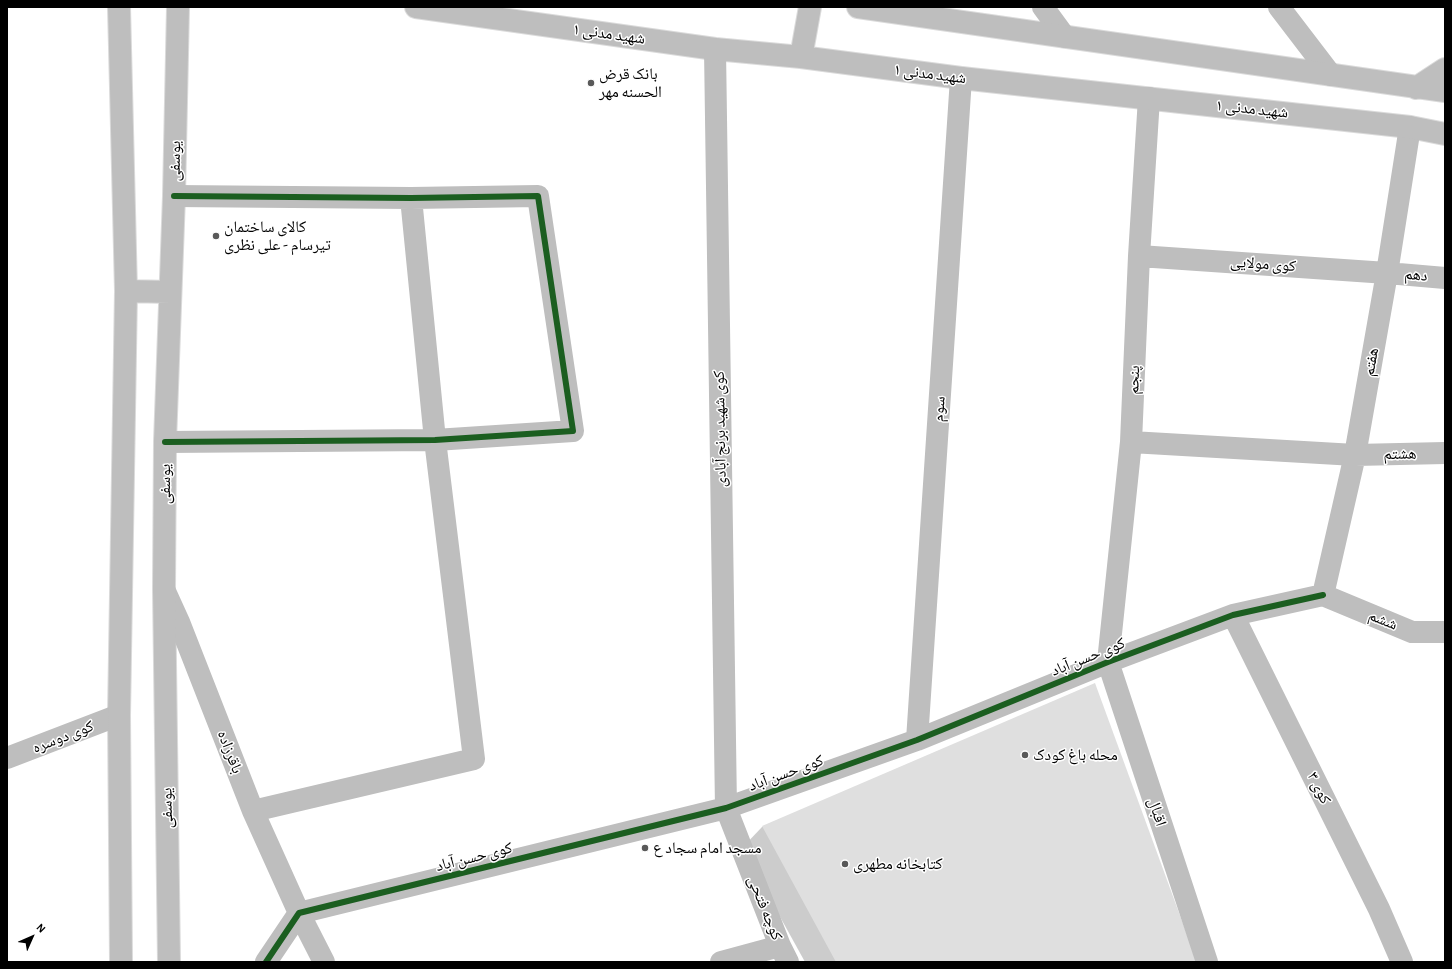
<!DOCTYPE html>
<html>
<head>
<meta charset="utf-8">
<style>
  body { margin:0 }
  #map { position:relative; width:1452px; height:969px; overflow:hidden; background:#fff; font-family:"Alegreya Sans",sans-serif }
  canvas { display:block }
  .frame { position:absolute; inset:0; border:8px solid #000; pointer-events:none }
  .north { position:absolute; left:12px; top:917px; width:40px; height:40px; -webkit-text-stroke:3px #fff; paint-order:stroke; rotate:45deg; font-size:11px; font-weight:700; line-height:16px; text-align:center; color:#000 }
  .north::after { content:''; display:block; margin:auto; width:14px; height:18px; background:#000; clip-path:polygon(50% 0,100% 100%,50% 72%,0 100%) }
</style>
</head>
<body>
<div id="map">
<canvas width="1452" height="969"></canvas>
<div class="frame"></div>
<div class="north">N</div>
</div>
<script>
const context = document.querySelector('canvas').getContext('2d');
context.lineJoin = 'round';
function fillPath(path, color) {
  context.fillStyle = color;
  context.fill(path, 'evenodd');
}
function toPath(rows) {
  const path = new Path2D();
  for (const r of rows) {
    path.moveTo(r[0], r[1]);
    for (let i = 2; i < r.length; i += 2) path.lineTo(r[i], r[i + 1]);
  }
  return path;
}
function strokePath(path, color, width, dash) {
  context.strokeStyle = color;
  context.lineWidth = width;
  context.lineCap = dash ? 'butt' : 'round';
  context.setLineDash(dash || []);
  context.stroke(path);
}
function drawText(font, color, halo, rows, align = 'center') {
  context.font = font + ' "Alegreya Sans","Noto Naskh Arabic",sans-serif';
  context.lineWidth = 3;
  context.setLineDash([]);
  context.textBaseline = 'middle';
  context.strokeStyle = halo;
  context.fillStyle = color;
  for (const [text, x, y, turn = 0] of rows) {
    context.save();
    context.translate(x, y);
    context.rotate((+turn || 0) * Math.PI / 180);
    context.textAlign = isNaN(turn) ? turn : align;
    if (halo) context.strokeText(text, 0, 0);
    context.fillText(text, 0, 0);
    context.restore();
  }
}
fillPath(toPath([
  [1095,685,1196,962,805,962,742,848,762,827]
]), '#0003');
fillPath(toPath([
  [1095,683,1197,962,836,962,762,826]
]), '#dfdfdf');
const major = toPath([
  [119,7,126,291,119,715,121,962],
  [416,7,715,49,801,57,961,78,1410,127,1445,134],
  [858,7,1445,91],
  [801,57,810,7],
  [1416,88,1445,69],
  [126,291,170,292],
  [169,962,164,589,165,442,174,196,178,7]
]);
strokePath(major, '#dbdbdb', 24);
strokePath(toPath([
  [1043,7,1065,37],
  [1279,7,1331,75],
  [715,49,726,808,780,946,788,962],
  [1149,98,1139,256,1131,442,1108,662,1207,962],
  [1139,256,1387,273,1445,278],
  [165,442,435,440,573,431,538,196,411,198,174,196],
  [1131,442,1355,455,1445,453],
  [164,589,179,622,253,811,299,913,324,962],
  [1323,595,1355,455,1387,273,1410,127],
  [1323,595,1412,632,1445,632],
  [1233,615,1379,909,1402,962],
  [917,740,961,78],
  [7,758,119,715],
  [253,811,474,759,435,440,411,198],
  [266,962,299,913,726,808,917,740,1108,662,1233,615,1323,595],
  [721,962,780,946]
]), '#bebebe', 22);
strokePath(major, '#bebebe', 22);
strokePath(toPath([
  [165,442,435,440,573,431,538,196,411,198,174,196],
  [266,962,299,913,726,808,917,740,1108,662,1233,615,1323,595]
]), '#1b5e20', 6);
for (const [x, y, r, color] of [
  [591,83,4,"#595959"],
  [216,236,4,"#595959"],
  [1025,755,4,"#595959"],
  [645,848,4,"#595959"],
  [845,864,4,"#595959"]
]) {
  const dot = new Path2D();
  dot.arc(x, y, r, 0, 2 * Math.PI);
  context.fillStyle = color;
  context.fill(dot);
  strokePath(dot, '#fff', 1.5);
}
drawText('16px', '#000', '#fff', [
  ["شهید مدنی ۱",609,34,8],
  ["شهید مدنی ۱",930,74,7],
  ["شهید مدنی ۱",1252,109,6],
  ["یوسفی",175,161,-89],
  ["کوی مولایی",1263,264,4],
  ["دهم",1416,275,5],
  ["هفتم",1371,362,-80],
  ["پنجم",1134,380,-88],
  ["سوم",939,409,-86],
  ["کوی شهید برنج آبادی",720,429,-91],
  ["هشتم",1400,454,-1],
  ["یوسفی",165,484,-90],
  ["ششم",1383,620,22],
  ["کوی حسن آباد",1088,657,-22],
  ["کوی دوسره",63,737,-21],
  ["باقرزاده",230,752,69],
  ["کوی حسن آباد",786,773,-20],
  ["کوی ۳",1319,788,64],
  ["یوسفی",167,808,-91],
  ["اقبال",1157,812,72],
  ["کوی حسن آباد",474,857,-14],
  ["کوچه فتحی",765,908,68]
]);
drawText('16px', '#000', '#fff', [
  ["بانک قرض",599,74],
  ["الحسنه مهر",599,92],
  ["کالای ساختمان",224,227],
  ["تیرسام - علی نظری",224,245],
  ["محله باغ کودک",1033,755],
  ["مسجد امام سجاد ع",653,848],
  ["کتابخانه مطهری",853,864]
], 'left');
</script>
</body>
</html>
